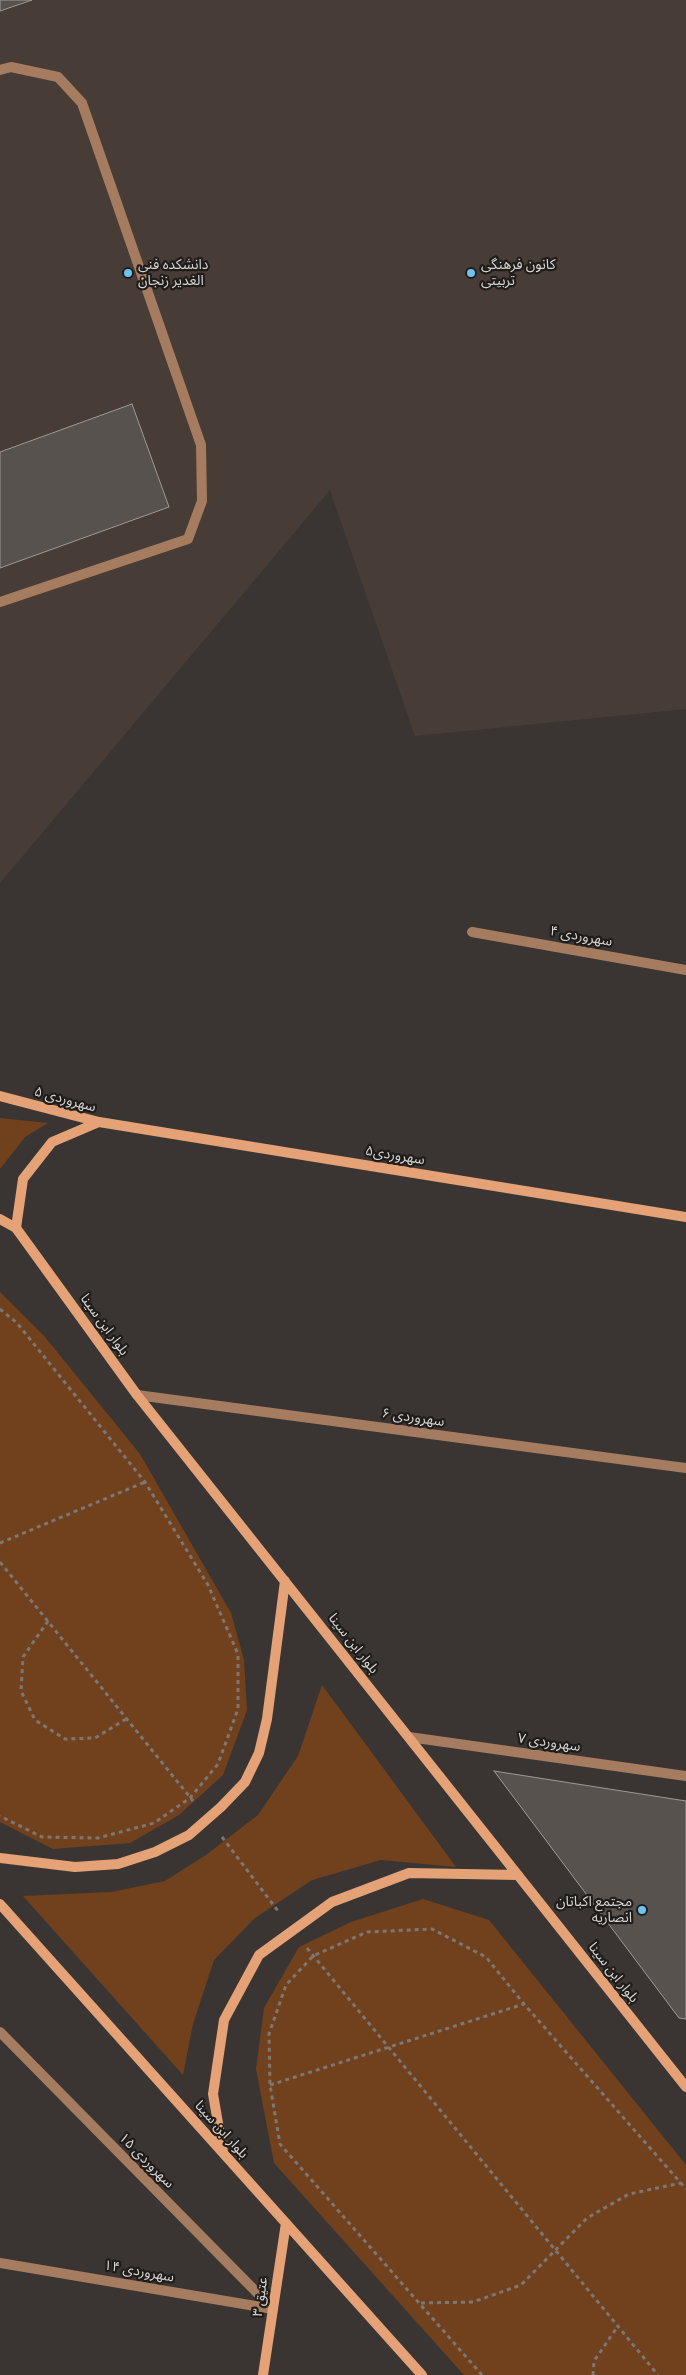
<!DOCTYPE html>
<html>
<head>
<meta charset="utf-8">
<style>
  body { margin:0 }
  canvas { display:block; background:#3a3532 }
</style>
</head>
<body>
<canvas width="686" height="2375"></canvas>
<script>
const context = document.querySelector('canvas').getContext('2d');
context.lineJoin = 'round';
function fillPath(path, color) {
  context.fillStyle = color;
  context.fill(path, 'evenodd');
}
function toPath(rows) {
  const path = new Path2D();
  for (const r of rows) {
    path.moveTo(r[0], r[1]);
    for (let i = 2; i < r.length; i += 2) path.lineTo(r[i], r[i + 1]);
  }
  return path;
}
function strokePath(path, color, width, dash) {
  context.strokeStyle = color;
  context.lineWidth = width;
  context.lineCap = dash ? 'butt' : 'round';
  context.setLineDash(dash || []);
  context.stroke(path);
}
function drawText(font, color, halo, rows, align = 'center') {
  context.font = font + ' "Source Serif 4","Noto Sans Arabic",serif';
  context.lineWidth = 4.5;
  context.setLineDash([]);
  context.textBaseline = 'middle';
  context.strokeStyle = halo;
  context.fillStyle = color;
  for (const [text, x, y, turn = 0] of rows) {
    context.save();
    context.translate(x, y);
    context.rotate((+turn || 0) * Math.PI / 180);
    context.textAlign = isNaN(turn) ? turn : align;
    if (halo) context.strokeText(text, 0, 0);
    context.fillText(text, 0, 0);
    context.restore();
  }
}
fillPath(toPath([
  [0,0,686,0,686,709,415,736,330,490,0,883]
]), '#483d36');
fillPath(toPath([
  [0,1118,48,1123,25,1137,0,1169],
  [0,1292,45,1337,140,1454,231,1613,244,1660,247,1710,223,1775,179,1815,130,1843,53,1849,0,1822],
  [322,1685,456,1867,381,1860,312,1880,255,1918,214,1960,193,2024,183,2075,23,1896,111,1892,165,1881,206,1855,258,1815,298,1756],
  [423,1899,489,1920,686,2165,686,2375,464,2375,274,2163,256,2069,264,2008,299,1947,351,1922]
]), '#71401d');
const building = toPath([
  [0,0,32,0,0,11,0,0],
  [132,404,169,507,0,568,0,452,132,404],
  [494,1771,686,1801,686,2019,679,2018,494,1771]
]);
fillPath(building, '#58524f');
strokePath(building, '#9f9995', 1);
strokePath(toPath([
  [0,1309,17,1323,145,1482,208,1585,238,1654,238,1709,218,1764,190,1798,154,1823,98,1838,42,1837,0,1816],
  [0,1543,145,1482],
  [0,1562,193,1801],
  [48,1621,23,1657,21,1691,35,1720,65,1739,95,1738,126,1719],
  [222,1837,278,1911],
  [307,1948,658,2375],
  [270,2085,524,2004],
  [421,2303,473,2302,521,2285,587,2218,629,2194,681,2183],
  [482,2375,280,2144,270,2085,269,2034,286,1985,313,1956,367,1932,432,1929,486,1957,524,2004,686,2189],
  [593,2375,594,2361,618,2326]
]), '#7c7774', 3, [4, 4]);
strokePath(toPath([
  [0,70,11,67,58,77,82,103,201,445,202,501,188,539,0,602]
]), '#a67c60', 10);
strokePath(toPath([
  [472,932,686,970],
  [137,1395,686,1468],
  [409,1737,686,1776],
  [0,2032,273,2309],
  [0,2263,273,2309]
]), '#a67c60', 10);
strokePath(toPath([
  [0,1096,99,1122,686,1217],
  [0,1219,16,1228,137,1395,686,2087],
  [16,1228,23,1179,52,1142,99,1122],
  [0,1858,75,1867,118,1864,155,1852,189,1835,221,1807,245,1782,259,1753,267,1719,285,1581],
  [0,1904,422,2375],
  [223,2152,213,2094,224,2020,259,1955,332,1902,409,1873,518,1875],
  [263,2375,286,2223]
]), '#e5a276', 10);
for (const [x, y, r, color] of [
  [128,273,5,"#6cc3f2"],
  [471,273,5,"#6cc3f2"],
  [642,1910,5,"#6cc3f2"]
]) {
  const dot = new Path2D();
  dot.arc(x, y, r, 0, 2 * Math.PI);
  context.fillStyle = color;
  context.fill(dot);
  strokePath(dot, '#1f1d1b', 2);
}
drawText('14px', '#d8d4d2', '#1f1d1b', [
  ["دانشکده فنی",138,265],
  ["الغدیر زنجان",138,281],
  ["کانون فرهنگی",481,265],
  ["تربیتی",481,281],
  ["مجتمع اکباتان",632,1902,"right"],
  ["انصاریه",632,1918,"right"]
], 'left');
drawText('14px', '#d8d4d2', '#1f1d1b', [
  ["سهروردی ۴",581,937,10],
  ["سهروردی ۵",65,1100,15],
  ["سهروردی۵",395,1156,9],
  ["بلوار ابن سینا",104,1325,54],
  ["سهروردی ۶",413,1418,8],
  ["بلوار ابن سینا",353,1644,52],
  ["سهروردی ۷",549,1743,8],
  ["بلوار ابن سینا",613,1973,52],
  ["بلوار ابن سینا",221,2130,48],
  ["سهروردی ۱۵",146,2161,45],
  ["سهروردی ۱۴",139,2272,10],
  ["عتیق ۳",261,2297,-82]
]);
</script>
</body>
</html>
